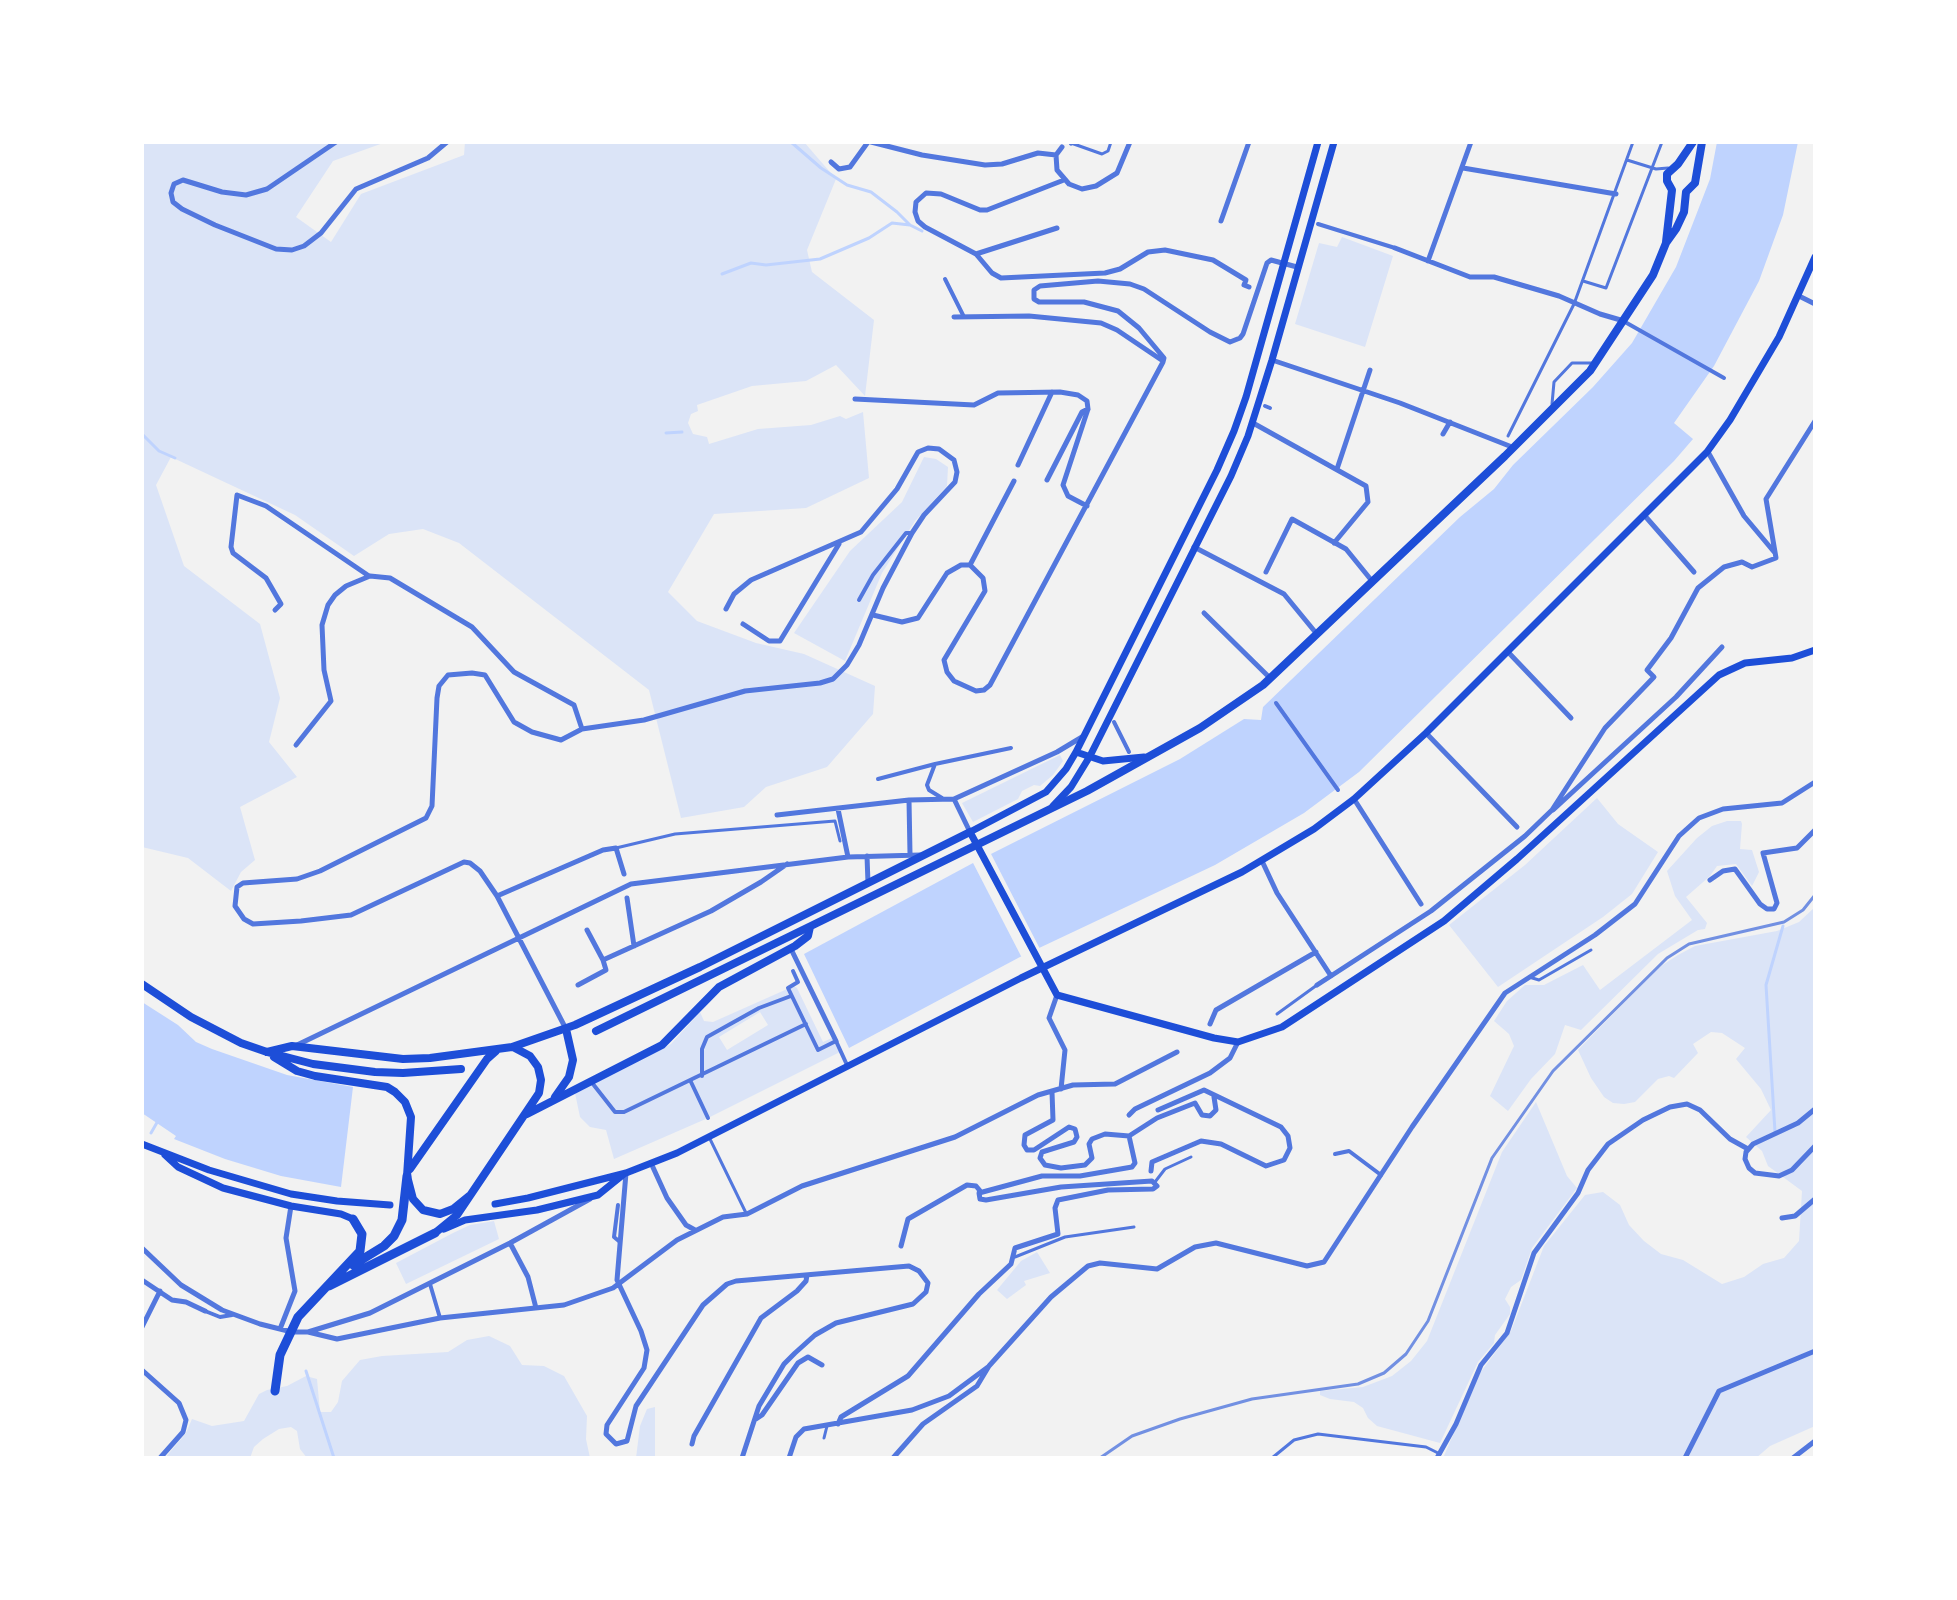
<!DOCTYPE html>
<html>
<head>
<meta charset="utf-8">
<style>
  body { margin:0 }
  #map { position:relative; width:1957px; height:1600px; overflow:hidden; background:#f2f2f2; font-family:"Public Sans",sans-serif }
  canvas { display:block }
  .frame { position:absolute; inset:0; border:144px solid #fff; pointer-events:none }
</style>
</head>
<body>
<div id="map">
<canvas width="1957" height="1600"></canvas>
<div class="frame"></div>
</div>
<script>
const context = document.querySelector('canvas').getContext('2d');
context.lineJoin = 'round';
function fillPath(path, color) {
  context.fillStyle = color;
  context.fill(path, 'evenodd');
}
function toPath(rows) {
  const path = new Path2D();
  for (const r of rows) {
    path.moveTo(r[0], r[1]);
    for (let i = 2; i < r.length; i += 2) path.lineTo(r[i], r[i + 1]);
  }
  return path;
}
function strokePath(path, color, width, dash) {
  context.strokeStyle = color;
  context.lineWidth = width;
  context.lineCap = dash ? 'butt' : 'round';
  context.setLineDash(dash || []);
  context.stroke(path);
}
fillPath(toPath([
  [142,142,386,142,333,161,296,217,331,242,361,194,464,155,465,142,804,142,836,179,807,250,812,272,874,320,865,396,836,365,806,381,752,386,697,405,698,411,691,414,688,423,693,434,707,437,709,444,758,429,811,425,840,416,846,419,863,412,869,478,806,508,714,514,668,592,697,621,756,643,804,654,875,686,873,714,827,767,766,787,744,807,681,818,649,690,459,543,423,529,389,534,354,556,295,515,171,457,156,485,184,566,260,624,280,698,269,742,297,777,240,807,255,860,241,872,231,891,188,858,142,847],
  [1342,237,1393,256,1365,347,1295,324,1319,243,1337,247],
  [924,457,936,459,948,467,947,486,915,521,882,573,845,661,794,633,850,551,902,502],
  [1060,755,1063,761,1053,775,1040,786,1034,785,1022,791,1018,799,973,822,962,803],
  [1597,798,1618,824,1658,852,1632,894,1603,917,1498,987,1449,925,1525,865],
  [1727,821,1741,821,1742,824,1740,849,1752,850,1759,872,1752,886,1736,864,1717,866,1710,876,1686,897,1707,923,1705,929,1698,930,1658,954,1581,1030,1565,1025,1555,1054,1531,1079,1508,1111,1490,1096,1514,1046,1509,1034,1494,1021,1507,1001,1525,985,1544,985,1583,965,1600,990,1692,920,1675,896,1667,871,1697,838,1712,826],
  [1815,907,1815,1426,1770,1446,1756,1458,1443,1458,1480,1373,1511,1331,1544,1246,1585,1195,1603,1192,1620,1205,1629,1225,1644,1241,1661,1254,1683,1260,1722,1284,1744,1277,1763,1264,1784,1258,1799,1241,1802,1191,1768,1166,1762,1151,1746,1137,1771,1110,1761,1089,1736,1059,1745,1048,1722,1033,1711,1032,1693,1044,1698,1053,1674,1078,1669,1076,1658,1079,1635,1102,1624,1104,1613,1103,1604,1097,1591,1078,1578,1050,1658,968,1678,955,1695,946,1777,931,1799,922],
  [794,986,797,988,823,1042,834,1037,840,1052,708,1118,614,1159,606,1130,590,1127,580,1117,575,1093,671,1044,700,1012,704,1021,713,1022],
  [760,1012,768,1025,727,1050,719,1037],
  [1536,1102,1567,1176,1577,1188,1532,1248,1521,1280,1511,1287,1505,1299,1510,1307,1510,1314,1495,1335,1494,1343,1478,1362,1440,1443,1377,1426,1368,1418,1363,1408,1354,1402,1330,1399,1320,1395,1320,1391,1363,1387,1392,1376,1411,1361,1427,1341,1502,1152],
  [494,1221,499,1239,406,1284,396,1263,453,1233,470,1225],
  [1037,1252,1050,1273,1024,1281,1026,1285,1007,1299,997,1290,1021,1261],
  [489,1336,510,1346,522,1365,544,1366,564,1376,587,1416,586,1439,590,1458,307,1458,300,1449,297,1431,291,1427,279,1429,263,1439,254,1447,250,1458,165,1458,186,1433,192,1419,212,1426,244,1421,259,1394,267,1390,287,1386,306,1376,317,1379,320,1412,331,1412,338,1402,342,1381,360,1360,382,1356,448,1352,467,1340],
  [655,1407,655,1458,636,1458,640,1426,647,1409]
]), '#dbe4f7');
fillPath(toPath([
  [1717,142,1798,142,1783,215,1759,281,1714,366,1674,423,1693,439,1674,461,1359,772,1304,813,1215,865,1020,957,849,1048,804,954,973,863,1180,759,1244,719,1261,720,1263,707,1460,517,1494,489,1513,465,1593,387,1632,343,1676,267,1710,179],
  [142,1002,178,1025,196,1042,212,1049,287,1075,353,1087,341,1187,281,1176,225,1159,174,1139,176,1136,142,1113]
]), '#bfd3fe');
fillPath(toPath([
  [989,850,1040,949,1022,958,971,859]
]), '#f2f2f2');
strokePath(toPath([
  [791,142,821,168,847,185,871,192,897,212,910,225,922,231],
  [722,274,751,263,766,265,820,259,869,238,892,223,910,225],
  [666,433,682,432],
  [142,434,159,451,175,458],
  [1775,1132,1766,985,1783,926],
  [151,1133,159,1119],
  [306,1371,334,1458]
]), '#bfd3fe', 3);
strokePath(toPath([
  [1071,143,1102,154,1108,151,1111,142],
  [1627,160,1656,169,1668,168],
  [1583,281,1606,288,1662,142],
  [1552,404,1554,382,1572,363,1592,363],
  [1508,436,1574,304,1633,142],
  [616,848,675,834,835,821,840,841],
  [1529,977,1539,980,1591,950],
  [1277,1014,1317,985],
  [709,1137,746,1213],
  [1155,1182,1165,1169,1191,1157],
  [1015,1257,1065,1237,1134,1227],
  [824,1438,827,1426],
  [1272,1458,1294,1440,1318,1434,1426,1447,1440,1454]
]), '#5277de', 3);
strokePath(toPath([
  [1318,224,1395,248],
  [945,279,964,317],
  [1625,322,1724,378],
  [1265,406,1270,408],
  [859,600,873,575,906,533,912,533],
  [1276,703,1338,790],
  [1114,722,1129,752],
  [935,764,1011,748],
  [878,779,935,764,927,785,929,790,942,798],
  [793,971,798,982,788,988,818,1050,836,1041,847,1065],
  [702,1076,702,1049,707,1037,759,1008,791,996],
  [691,1082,708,1118],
  [593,1084,615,1112,624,1112,806,1024],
  [1335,1154,1349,1151,1381,1175],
  [618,1205,614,1237,620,1242],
  [430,1284,440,1318],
  [205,1311,220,1317,232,1315]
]), '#5277de', 4);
strokePath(toPath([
  [336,142,267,189,246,195,222,192,183,180,174,184,171,193,173,202,182,209,215,225,276,249,292,250,304,246,321,233,356,189,428,158,447,142],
  [871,142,922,155,985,165,1002,164,1038,153,1056,155],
  [1071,143,1072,142],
  [1062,147,1056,155,1057,170,1069,184,1082,189,1096,186,1117,173,1130,142],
  [831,162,839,169,850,167,868,142],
  [1463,168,1616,194],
  [1064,180,987,210,980,210,941,194,926,193,916,202,915,212,918,221,925,227,976,254,992,273,1001,278,1105,273,1120,269,1148,252,1165,250,1213,260,1246,280,1244,285,1249,287],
  [1221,221,1249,142],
  [1395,248,1470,277,1494,277,1559,296,1600,314,1624,321],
  [976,254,1057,228],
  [1428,261,1471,142],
  [1799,296,1815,304],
  [954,317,1029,316,1101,323,1117,330,1163,361],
  [1272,360,1400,403,1512,447],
  [1163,362,1164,358,1139,328,1118,311,1084,302,1039,302,1034,299,1034,290,1040,286,1098,281,1130,284,1144,289,1210,332,1230,342,1240,338,1243,334,1267,263,1271,260,1297,267],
  [855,399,974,405,998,393,1060,392,1078,395,1087,401,1088,409,1063,485,1068,496,1087,506],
  [1253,423,1366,486,1368,502,1334,543],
  [1443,434,1450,422],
  [1708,452,1744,516,1775,553],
  [1018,465,1052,392],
  [1337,469,1370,370],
  [1047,480,1082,412,1088,409],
  [1645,516,1694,572],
  [1194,547,1284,594,1316,633],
  [970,565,1014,481],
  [1266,572,1292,519,1346,549,1372,581],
  [275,610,281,604,266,578,233,553,231,547,237,495,266,506,369,576],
  [1204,613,1270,678],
  [873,615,902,622,918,618,947,573,961,565,970,565,983,578,985,591,944,660,947,672,954,681,976,691,984,690,990,685,1163,362],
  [743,624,769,641,780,641,839,544],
  [1508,652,1571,718],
  [1426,733,1517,827],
  [296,745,331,701,324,670,322,625,328,605,335,595,346,586,370,576,390,578,472,627,514,672,574,705,582,729],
  [954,799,970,832],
  [1354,799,1421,904],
  [909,800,910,854],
  [838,809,848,857],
  [1553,810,1676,697,1722,647],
  [777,815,909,800,954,799,1057,752,1082,737],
  [867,856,868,883],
  [1262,861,1277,893,1331,976],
  [1710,880,1723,871,1735,869,1760,904,1767,909,1774,909,1777,903,1763,853,1797,848,1815,830],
  [497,896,603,850,616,848,624,874],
  [627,898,634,946],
  [587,930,603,960],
  [791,949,836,1041],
  [578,985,606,970,603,960,711,911,761,882,787,864],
  [1317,985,1431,911,1525,836,1552,810,1605,728,1654,677,1647,670,1671,638,1698,588,1724,567,1742,562,1752,567,1776,558,1766,499,1815,421],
  [1057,995,1049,1018,1065,1050,1061,1089],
  [1210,1024,1216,1010,1316,952],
  [566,1029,497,896,480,871,470,863,464,862,351,915,301,921,253,924,244,919,235,906,237,887,243,883,297,879,320,871,426,818,432,806,437,698,439,686,448,675,472,673,485,675,514,722,532,732,561,740,582,729,644,720,745,691,820,683,833,679,847,665,859,645,883,588,912,533,924,515,955,482,957,472,954,460,939,449,928,448,918,452,897,489,861,532,751,580,734,594,726,609],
  [297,1045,631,884,848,857,920,855],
  [1052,1092,1053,1120,1025,1135,1024,1145,1027,1150,1034,1150,1069,1127,1075,1129,1077,1137,1074,1142,1042,1152,1040,1158,1045,1165,1061,1168,1085,1165,1092,1158,1089,1144,1092,1139,1105,1134,1129,1136],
  [1815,1109,1798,1123,1753,1144,1746,1152,1745,1159,1749,1168,1755,1173,1779,1176,1792,1170,1815,1146],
  [1129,1115,1135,1109,1210,1073,1230,1058,1238,1042],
  [1129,1136,1157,1118,1195,1103,1202,1115,1210,1116,1216,1110,1214,1097],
  [651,1163,667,1198,686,1225,695,1230],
  [1151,1171,1152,1162,1201,1141,1221,1144,1266,1166,1284,1160,1290,1148,1288,1136,1281,1127,1204,1090,1158,1110],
  [626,1173,617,1280,641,1331,647,1350,644,1368,607,1425,606,1434,616,1444,627,1441,636,1406,703,1305,727,1284,736,1281,909,1266,919,1271,928,1283,926,1292,913,1304,836,1323,815,1335,795,1353,784,1364,759,1406,742,1458],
  [1782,1218,1795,1216,1815,1199],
  [510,1243,528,1277,536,1308],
  [901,1246,908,1219,967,1185,976,1186,981,1192],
  [142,1248,181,1285,222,1310,260,1324,292,1332,308,1332,370,1313,510,1243,590,1199],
  [142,1280,172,1300,186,1302,205,1311],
  [142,1327,160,1291],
  [280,1329,295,1291,286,1238,291,1206],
  [308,1332,337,1339,440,1318,564,1305,613,1288,677,1240,723,1217,747,1214,802,1186,955,1137,1038,1095,1073,1085,1115,1084,1177,1052],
  [142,1370,179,1403,186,1420,183,1432,160,1458],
  [756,1419,762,1415,798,1363,808,1357,822,1365],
  [838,1424,841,1417,908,1376,979,1294,1011,1264,1015,1248,1058,1234,1055,1208,1058,1200,1108,1190,1153,1189,1157,1186,1152,1181,1061,1187,986,1200,980,1199,979,1193,1042,1176,1080,1176,1132,1167,1135,1163,1129,1136],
  [692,1444,694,1436,761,1318,797,1291,806,1281,807,1275],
  [789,1458,796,1437,804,1429,912,1410,949,1396,988,1367],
  [893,1458,923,1424,977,1386,989,1366,1051,1297,1088,1266,1100,1263,1157,1269,1195,1247,1216,1243,1307,1266,1324,1262,1412,1127,1505,993,1595,935,1635,904,1679,836,1699,818,1723,809,1782,803,1815,782],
  [1437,1458,1456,1424,1481,1365,1507,1333,1534,1253,1578,1193,1588,1170,1608,1144,1643,1120,1670,1107,1687,1104,1700,1110,1730,1139,1748,1149],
  [1685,1458,1719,1391,1815,1351],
  [1793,1458,1815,1441]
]), '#5277de', 5);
strokePath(toPath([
  [1318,142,1246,397,1234,431,1217,470,1076,752,1066,769,1046,792,970,832,1057,995,1214,1038,1238,1042,1282,1027,1444,921,1517,859,1719,675,1745,663,1792,658,1815,650],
  [1076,752,1103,761,1144,757],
  [1053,806,1071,787,1090,756,1231,476,1248,436,1272,360,1334,142],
  [142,1144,209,1170,291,1194,337,1201,390,1205],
  [165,1155,178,1167,223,1188,291,1206,341,1214,353,1219],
  [495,1204,528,1198,626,1173,677,1153,1021,978,1242,872,1314,829,1354,799,1426,733,1707,452,1730,420,1779,337,1815,257],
  [444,1229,465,1220,537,1210,598,1195,624,1174]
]), '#1d4ed8', 7);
strokePath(toPath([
  [1666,242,1672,190,1667,181,1667,174,1678,164,1693,142],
  [142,984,191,1017,241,1043,267,1052,313,1064,375,1072,403,1073,461,1069],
  [596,1031,1087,791,1200,728,1263,685,1505,456,1590,371,1653,275,1666,243,1676,229,1684,212,1686,192,1695,183,1702,142],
  [267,1052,292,1046,403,1059,430,1058,512,1047,575,1025,700,967,970,832],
  [274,1057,297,1071,315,1076,387,1087,395,1092,405,1102,411,1117,407,1176,413,1199,423,1210,440,1214,453,1209,469,1196],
  [555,1097,569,1077,573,1060,566,1029],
  [527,1114,662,1045,719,987,795,946,808,936,810,927],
  [410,1169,487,1059,496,1051],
  [435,1233,457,1215,539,1093,541,1080,538,1067,530,1056,513,1047]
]), '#1d4ed8', 8);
strokePath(toPath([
  [353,1265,384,1246,394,1236,402,1220,407,1176],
  [329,1286,435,1233],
  [275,1391,280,1355,298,1317,360,1251,362,1234,353,1219]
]), '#1d4ed8', 9);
strokePath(toPath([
  [1100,1458,1132,1436,1180,1419,1252,1399,1358,1384,1384,1373,1406,1354,1428,1321,1492,1158,1553,1071,1667,958,1689,944,1784,922,1803,910,1815,895]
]), '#7290e2', 3);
</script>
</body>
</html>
